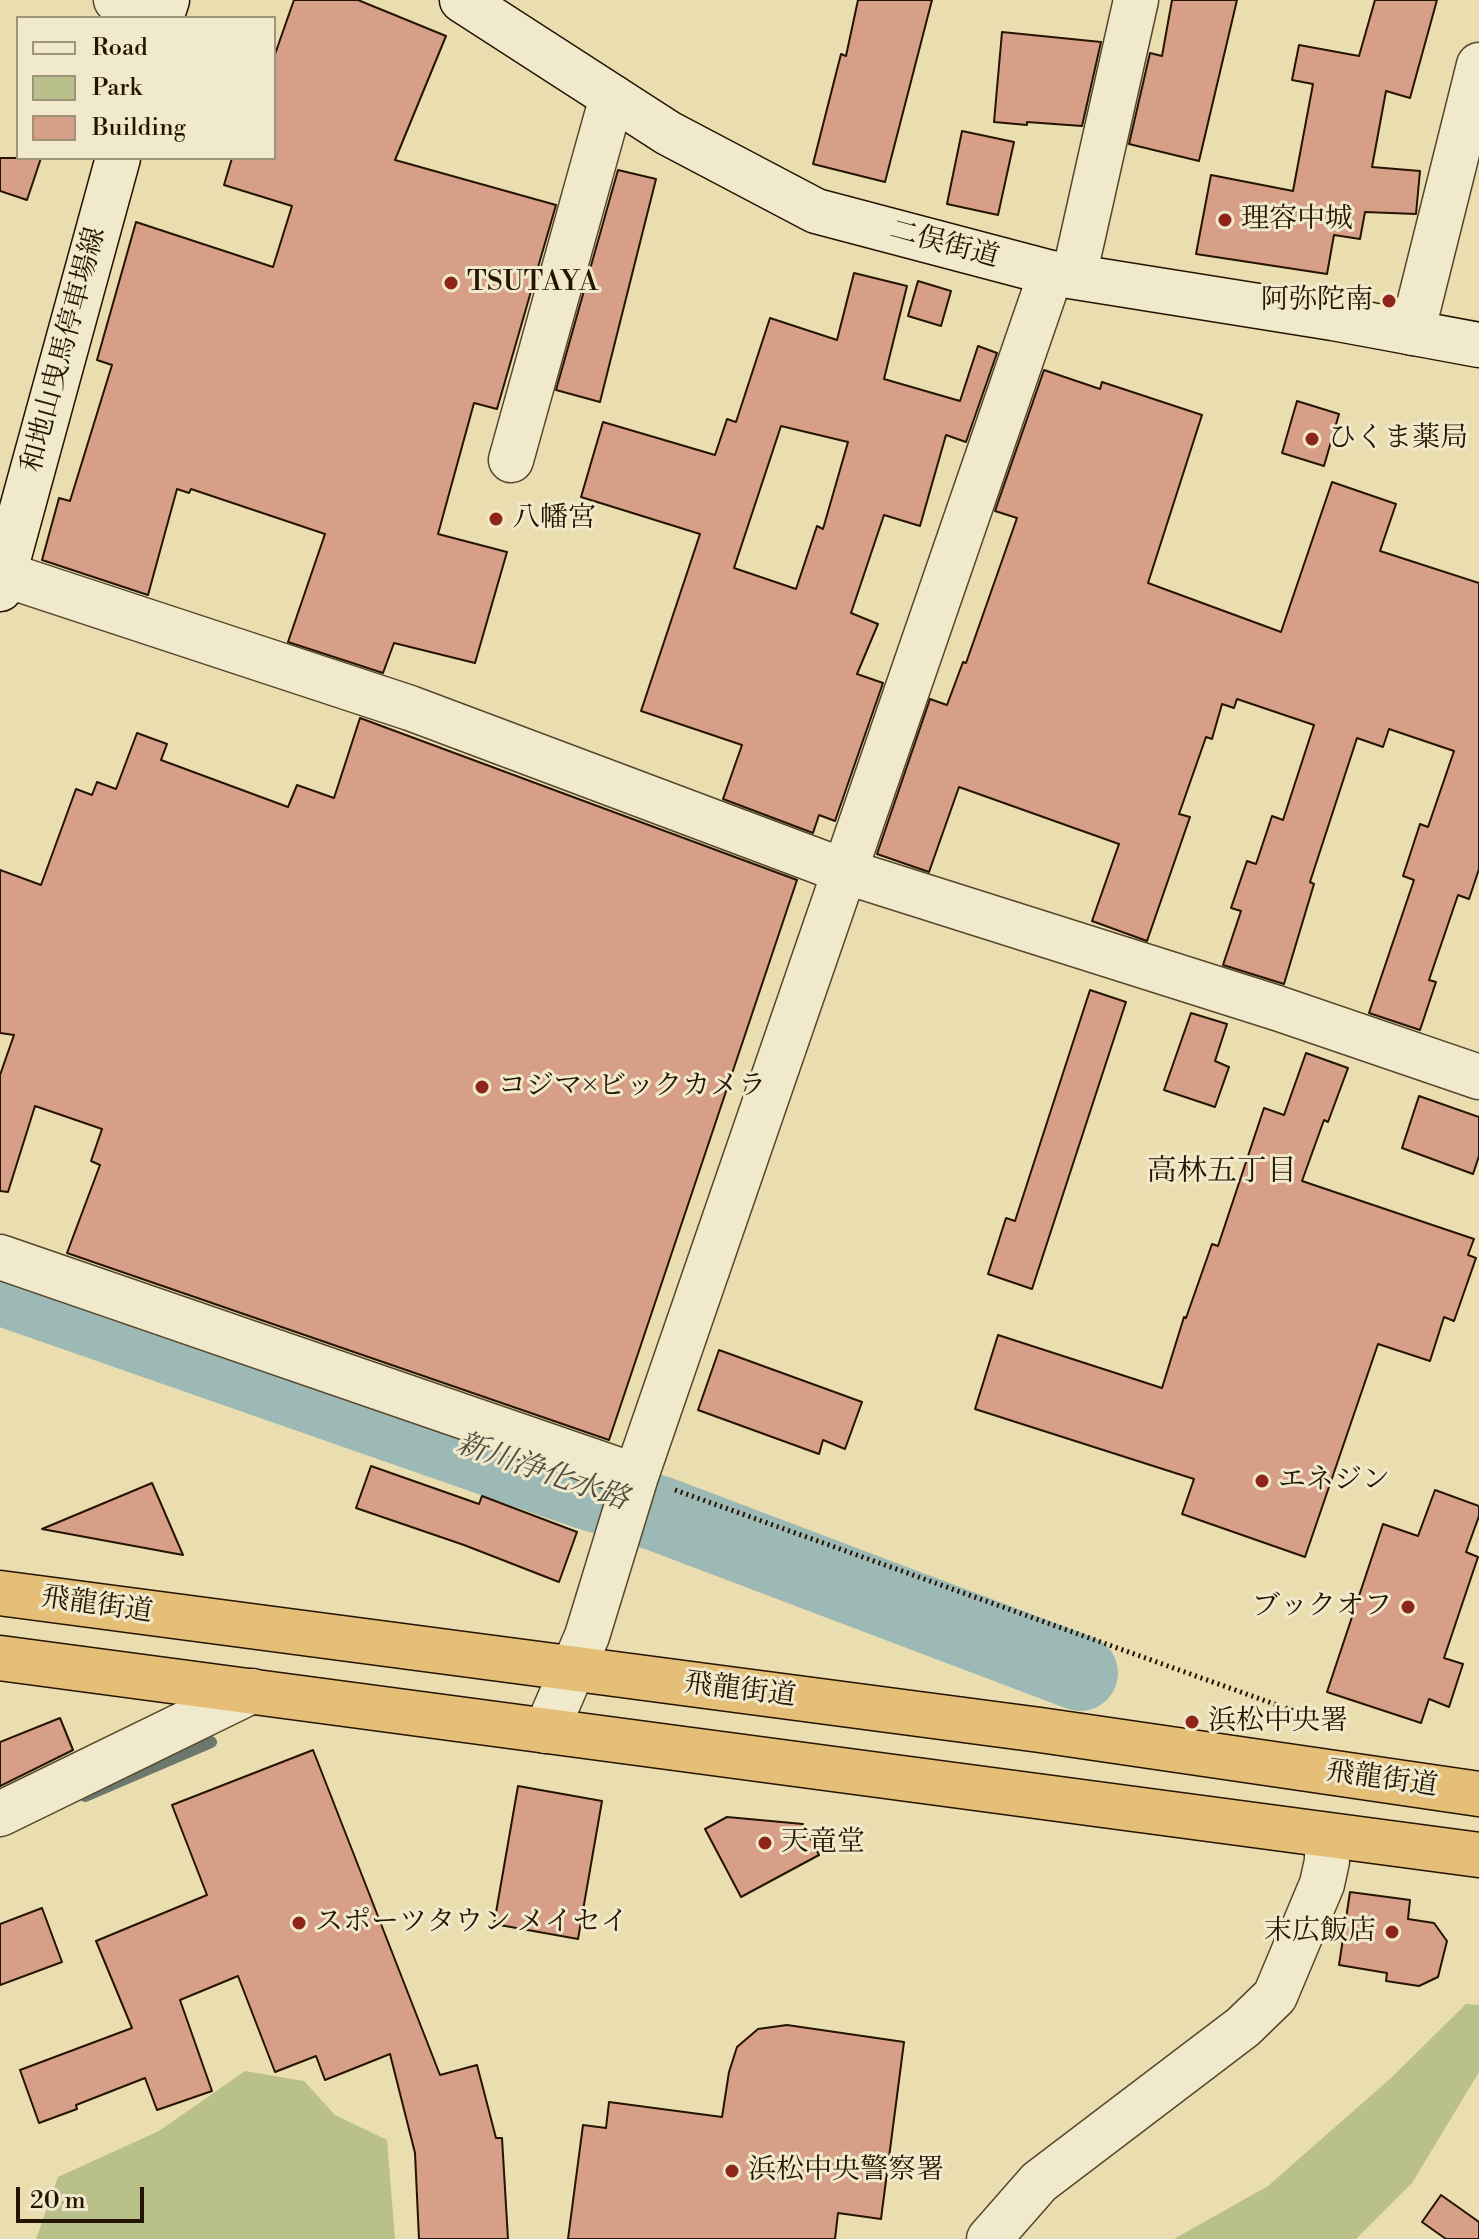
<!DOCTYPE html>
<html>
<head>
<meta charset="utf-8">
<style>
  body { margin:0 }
  #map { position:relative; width:1479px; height:2239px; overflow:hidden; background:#eaddaf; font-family:"Libre Bodoni",serif }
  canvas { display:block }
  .legend { position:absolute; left:16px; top:16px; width:260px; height:144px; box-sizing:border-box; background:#f1e9cb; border:2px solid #9f947a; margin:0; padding:10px 14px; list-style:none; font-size:24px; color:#251401 }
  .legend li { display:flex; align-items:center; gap:16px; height:40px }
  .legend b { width:40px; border:2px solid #9f947a }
  .scale { position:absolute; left:16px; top:2187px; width:128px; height:36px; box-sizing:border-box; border:4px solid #251401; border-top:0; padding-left:10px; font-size:24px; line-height:28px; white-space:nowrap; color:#251401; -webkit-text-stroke:6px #f1e9cb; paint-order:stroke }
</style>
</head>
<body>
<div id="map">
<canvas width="1479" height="2239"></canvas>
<ul class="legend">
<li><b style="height:10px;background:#f1e9cb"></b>Road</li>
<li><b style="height:22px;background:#bac089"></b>Park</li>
<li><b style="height:22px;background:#d79f88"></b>Building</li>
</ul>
<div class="scale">20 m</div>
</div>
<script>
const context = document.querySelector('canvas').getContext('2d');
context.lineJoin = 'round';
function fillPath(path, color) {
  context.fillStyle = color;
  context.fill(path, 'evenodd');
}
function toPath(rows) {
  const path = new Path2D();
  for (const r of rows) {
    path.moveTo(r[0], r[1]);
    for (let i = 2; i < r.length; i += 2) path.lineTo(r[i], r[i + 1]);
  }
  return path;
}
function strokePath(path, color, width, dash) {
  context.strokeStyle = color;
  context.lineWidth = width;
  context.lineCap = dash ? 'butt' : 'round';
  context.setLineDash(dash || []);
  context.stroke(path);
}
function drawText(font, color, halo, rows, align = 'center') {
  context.font = font + ' "Libre Bodoni","Noto Serif JP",serif';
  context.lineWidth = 6;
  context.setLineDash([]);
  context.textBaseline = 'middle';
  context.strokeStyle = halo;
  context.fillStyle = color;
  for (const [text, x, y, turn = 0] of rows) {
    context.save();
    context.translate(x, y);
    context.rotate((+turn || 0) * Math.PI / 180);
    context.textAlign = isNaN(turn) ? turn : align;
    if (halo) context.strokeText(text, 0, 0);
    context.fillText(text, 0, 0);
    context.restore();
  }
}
fillPath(toPath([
  [1466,2004,1479,2005,1479,2072,1412,2183,1356,2239,1174,2239,1268,2186,1391,2078],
  [245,2071,304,2081,335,2115,387,2140,395,2239,36,2239,58,2177,159,2131]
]), '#bac089');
strokePath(toPath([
  [85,1796,211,1742]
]), '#6c776e', 12);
strokePath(toPath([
  [0,1287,588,1492,657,1513,1080,1673]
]), '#9cb9b6', 76);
const building = toPath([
  [294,0,358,0,446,36,395,160,556,205,497,409,474,403,438,534,507,552,475,663,394,643,383,673,288,642,325,534,191,489,189,493,177,489,148,595,42,560,59,498,70,501,112,365,97,360,136,222,273,267,292,206,224,185,232,158,274,158,274,57,294,0],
  [858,0,932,0,885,182,813,164,841,54,846,56,858,0],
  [1172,0,1237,0,1199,161,1129,144,1150,53,1162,56,1172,0],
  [1375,0,1437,0,1410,98,1386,91,1372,167,1420,171,1416,214,1365,212,1360,239,1334,235,1327,274,1196,254,1211,175,1293,191,1313,84,1292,80,1299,45,1359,56,1375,0],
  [1002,32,1101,42,1082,126,1027,122,1027,125,994,122,1002,32],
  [962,131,1014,142,998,215,947,204,962,131],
  [0,158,41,158,27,200,0,191,0,158],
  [618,170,656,179,600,402,556,390,618,170],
  [854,273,907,286,884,379,960,401,978,346,997,353,966,442,946,435,920,526,884,515,851,613,878,624,857,674,883,683,835,821,819,815,813,833,723,799,742,745,641,711,700,534,581,497,603,422,715,455,727,419,736,422,770,318,837,340,854,273],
  [781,426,848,442,823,529,817,526,796,589,734,568,781,426],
  [918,281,951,291,941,326,908,316,918,281],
  [1044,370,1100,389,1102,382,1202,415,1148,583,1281,632,1332,482,1396,504,1380,551,1479,583,1479,869,1469,899,1458,895,1429,980,1436,982,1420,1030,1369,1013,1414,880,1403,876,1420,824,1428,827,1454,751,1389,729,1383,747,1357,738,1310,882,1314,884,1284,984,1223,965,1241,911,1231,908,1247,861,1256,864,1272,816,1283,820,1314,725,1237,699,1234,708,1222,704,1212,739,1206,737,1179,814,1190,817,1147,941,1092,921,1119,844,959,787,929,872,877,854,930,699,947,705,963,662,966,663,1017,518,995,511,1044,370],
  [1297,401,1339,414,1324,466,1282,453,1297,401],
  [360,718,797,880,609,1440,67,1253,100,1165,91,1161,102,1129,35,1106,8,1192,0,1191,0,1075,14,1035,0,1033,0,870,41,885,76,789,92,795,97,782,116,789,137,733,167,744,161,760,288,807,297,785,334,798,360,718],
  [1090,990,1126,1002,1032,1289,988,1274,1006,1218,1015,1221,1090,990],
  [1191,1013,1227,1024,1215,1061,1229,1067,1215,1107,1164,1090,1191,1013],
  [1306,1053,1348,1068,1328,1122,1324,1120,1302,1181,1474,1239,1468,1255,1476,1258,1454,1321,1444,1317,1430,1361,1378,1344,1305,1557,1182,1514,1194,1479,975,1409,998,1335,1162,1388,1184,1317,1186,1318,1212,1244,1218,1246,1264,1108,1284,1115,1306,1053],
  [1419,1096,1479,1117,1479,1156,1473,1174,1402,1148,1419,1096],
  [719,1350,862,1402,845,1449,823,1440,819,1454,698,1410,719,1350],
  [371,1466,479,1504,482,1496,577,1532,559,1582,464,1545,356,1508,371,1466],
  [152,1483,183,1555,42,1529,152,1483],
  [1435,1490,1479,1506,1479,1516,1466,1552,1478,1557,1444,1658,1463,1664,1449,1707,1429,1699,1421,1723,1327,1692,1383,1524,1418,1536,1435,1490],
  [60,1718,73,1750,0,1786,0,1742,60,1718],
  [313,1750,440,2075,477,2065,496,2138,502,2138,508,2239,419,2239,415,2153,390,2054,325,2080,316,2056,275,2072,238,1976,180,2000,212,2091,157,2110,145,2078,76,2105,77,2109,39,2123,20,2070,132,2028,96,1941,207,1895,172,1805,313,1750],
  [518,1786,602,1801,578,1939,494,1924,518,1786],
  [727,1817,803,1824,819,1855,741,1897,705,1829,727,1817],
  [1350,1892,1410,1900,1408,1919,1434,1923,1447,1941,1438,1977,1419,1986,1386,1981,1387,1973,1339,1965,1350,1892],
  [42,1908,62,1962,0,1985,0,1924,42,1908],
  [787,2025,904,2042,881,2219,838,2213,835,2239,568,2239,583,2125,606,2128,609,2102,722,2117,729,2072,737,2047,758,2029,787,2025],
  [1441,2195,1479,2222,1479,2239,1446,2239,1422,2222,1441,2195]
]);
fillPath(building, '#d79f88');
strokePath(building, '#251401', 2);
const street = toPath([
  [116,0,141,18],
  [1074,276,1136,0],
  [1412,333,1479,65],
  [511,460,612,97],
  [0,573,410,708,844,871,1277,1008,1479,1077],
  [0,1257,636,1476,1051,273],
  [546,1731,587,1636,636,1476],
  [0,1814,252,1691],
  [989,2239,1039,2182,1243,2027,1275,1996,1322,1884,1327,1861,1327,1835]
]);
const secondary = toPath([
  [462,0,668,133,816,211,1051,273,1333,318,1479,345],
  [161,18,167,0],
  [0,589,118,158]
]);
const highway = toPath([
  [0,1593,1040,1730,1479,1794],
  [0,1658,1479,1855]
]);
strokePath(street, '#56462c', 47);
strokePath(secondary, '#251401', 47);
strokePath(highway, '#251401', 47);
strokePath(toPath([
  [675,1490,1336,1726]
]), '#251401', 5, [2, 4]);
strokePath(street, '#f1e9cb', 44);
strokePath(secondary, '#f1e9cb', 44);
strokePath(highway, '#e5be78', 44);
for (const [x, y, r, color] of [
  [1225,220,8,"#8f2418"],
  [451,283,8,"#8f2418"],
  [1389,301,8,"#8f2418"],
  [1312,439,8,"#8f2418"],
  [496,519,8,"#8f2418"],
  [482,1087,8,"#8f2418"],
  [1262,1481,8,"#8f2418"],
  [1408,1607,8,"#8f2418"],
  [1192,1722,8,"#8f2418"],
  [765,1843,8,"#8f2418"],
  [299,1923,8,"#8f2418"],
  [1392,1932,8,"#8f2418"],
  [732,2171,8,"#8f2418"]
]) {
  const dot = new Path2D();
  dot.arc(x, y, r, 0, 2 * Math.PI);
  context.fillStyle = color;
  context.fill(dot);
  strokePath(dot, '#f1e9cb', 3);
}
drawText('28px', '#251401', '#f1e9cb', [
  ["理容中城",1241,220],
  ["TSUTAYA",467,283],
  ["阿弥陀南",1373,301,"right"],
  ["ひくま薬局",1328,439],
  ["八幡宮",512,519],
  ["コジマ×ビックカメラ",498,1087],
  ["エネジン",1278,1481],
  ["ブックオフ",1392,1607,"right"],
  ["浜松中央署",1208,1722],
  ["天竜堂",781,1843],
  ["スポーツタウン メイセイ",315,1923],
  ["末広飯店",1376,1932,"right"],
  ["浜松中央警察署",748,2171]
], 'left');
drawText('28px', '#251401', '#f1e9cb', [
  ["二俣街道",944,245,15],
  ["和地山曳馬停車場線",65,350,-75],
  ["飛龍街道",97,1606,8],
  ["飛龍街道",740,1691,7],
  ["飛龍街道",1382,1780,8]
]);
drawText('30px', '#251401', '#f1e9cb', [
  ["高林五丁目",1222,1173]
]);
drawText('italic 30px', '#4f4e40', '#f1e9cb', [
  ["新川浄化水路",542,1473,19]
]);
</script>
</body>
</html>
